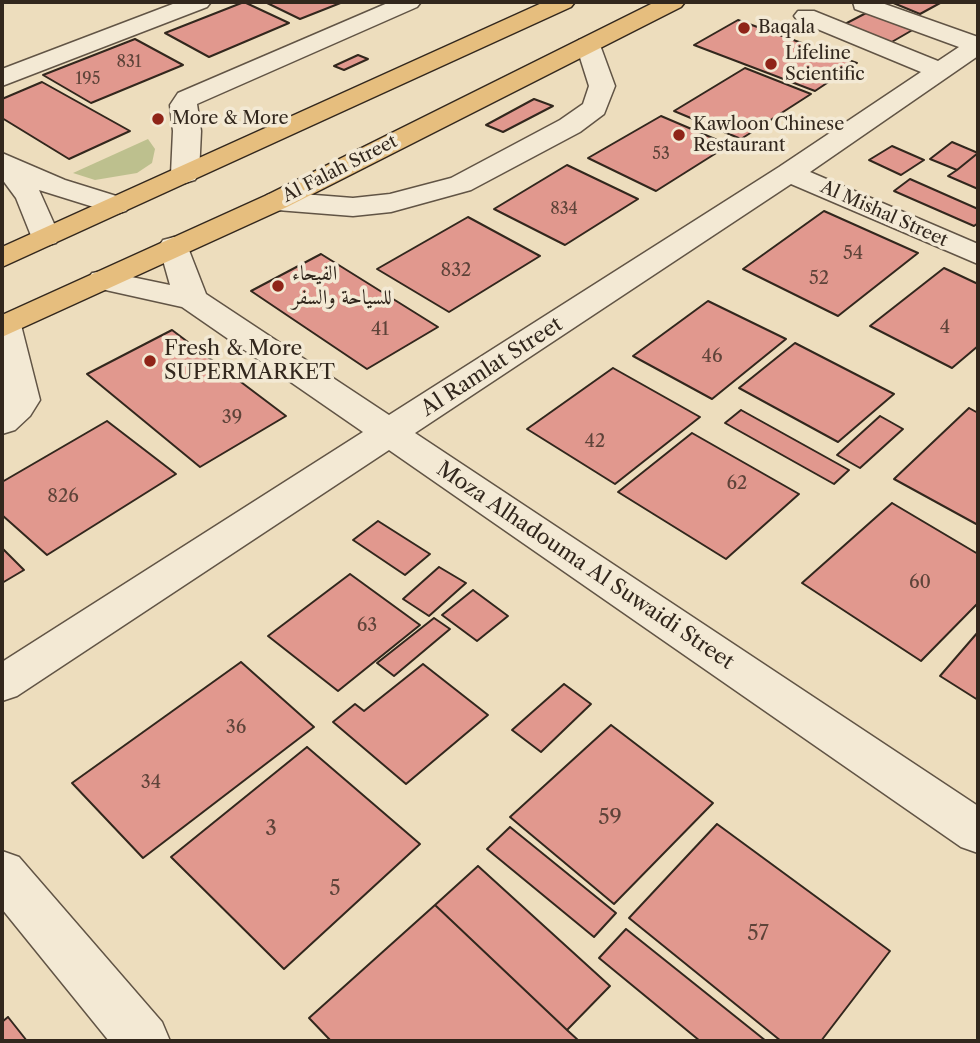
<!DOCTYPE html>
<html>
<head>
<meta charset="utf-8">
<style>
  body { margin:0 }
  #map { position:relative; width:980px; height:1043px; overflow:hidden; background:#edddbd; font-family:"Libre Caslon Text",serif }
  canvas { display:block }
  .frame { position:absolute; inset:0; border:4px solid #32271d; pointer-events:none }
</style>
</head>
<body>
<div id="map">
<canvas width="980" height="1043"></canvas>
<div class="frame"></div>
</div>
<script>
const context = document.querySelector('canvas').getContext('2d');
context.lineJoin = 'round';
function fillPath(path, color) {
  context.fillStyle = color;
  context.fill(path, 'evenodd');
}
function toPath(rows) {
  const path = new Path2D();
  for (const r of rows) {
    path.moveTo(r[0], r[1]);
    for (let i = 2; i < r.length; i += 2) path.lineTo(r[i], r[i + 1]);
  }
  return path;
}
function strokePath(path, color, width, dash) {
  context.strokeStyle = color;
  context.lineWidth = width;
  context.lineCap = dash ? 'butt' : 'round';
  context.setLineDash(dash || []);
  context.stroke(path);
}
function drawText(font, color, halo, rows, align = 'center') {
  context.font = font + ' "Libre Caslon Text",Amiri,serif';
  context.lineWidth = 7;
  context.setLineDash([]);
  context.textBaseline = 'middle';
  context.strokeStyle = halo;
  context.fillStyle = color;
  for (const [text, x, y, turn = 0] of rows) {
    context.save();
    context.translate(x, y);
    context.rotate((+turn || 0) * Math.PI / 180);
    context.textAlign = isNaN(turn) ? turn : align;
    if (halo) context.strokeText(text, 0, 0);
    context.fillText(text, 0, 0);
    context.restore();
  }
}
fillPath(toPath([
  [148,139,155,149,152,163,137,173,95,180,73,173]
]), '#bdc08e');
const building = toPath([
  [244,2,289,23,209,57,165,33,244,2],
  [265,2,343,2,300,19,265,2],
  [891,2,942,2,920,14,891,2],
  [870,11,916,28,890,43,843,25,870,11],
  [738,20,857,63,815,91,694,45,738,20],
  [135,39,183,65,91,103,43,75,135,39],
  [358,55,368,59,344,70,334,66,358,55],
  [745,68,811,94,741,139,674,111,745,68],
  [42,82,130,131,69,159,2,118,2,99,42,82],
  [534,99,553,106,503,132,486,125,534,99],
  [661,116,729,145,656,191,588,158,661,116],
  [952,142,978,153,957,170,930,159,952,142],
  [892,146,924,160,901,175,869,160,892,146],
  [978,153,978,189,948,176,957,170,978,153],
  [567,165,638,199,565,245,494,209,567,165],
  [910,179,978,209,978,223,974,226,894,191,910,179],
  [824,211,918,253,838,316,743,269,824,211],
  [468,217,540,256,449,312,377,269,468,217],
  [321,254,438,327,367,369,251,291,321,254],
  [944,268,978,284,978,346,952,368,870,326,944,268],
  [708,301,786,339,712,399,633,356,708,301],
  [172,330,286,416,200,467,87,374,172,330],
  [795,343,894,394,838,442,739,388,795,343],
  [613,368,700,417,615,484,527,429,613,368],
  [969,408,978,413,978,525,894,479,969,408],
  [741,410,849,470,834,484,725,423,741,410],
  [880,416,903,429,860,468,837,455,880,416],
  [107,421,176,474,47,555,2,515,2,482,107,421],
  [692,433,799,494,726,559,618,492,692,433],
  [892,503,978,554,978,603,921,661,802,583,892,503],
  [378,521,430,554,405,575,353,540,378,521],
  [2,548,24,570,2,583,2,548],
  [439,567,466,583,429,616,403,599,439,567],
  [350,574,420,625,338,691,268,636,350,574],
  [473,590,508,616,477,641,442,615,473,590],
  [434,618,450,629,394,676,377,663,434,618],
  [978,632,978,700,940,676,978,632],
  [241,662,314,727,143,858,72,783,241,662],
  [423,664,488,715,406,784,333,722,355,704,364,711,423,664],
  [564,684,591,704,541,752,512,730,564,684],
  [611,725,713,803,614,904,510,817,611,725],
  [307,747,420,844,284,969,171,857,307,747],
  [717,824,890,951,821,1041,781,1041,629,918,717,824],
  [510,827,616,913,594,937,487,849,510,827],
  [478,866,610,986,567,1030,435,905,478,866],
  [435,905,567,1030,579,1041,331,1041,309,1018,435,905],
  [626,929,766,1041,700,1041,599,958,626,929],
  [8,1017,27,1041,2,1041,2,1022,8,1017]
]);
fillPath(building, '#e1988e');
strokePath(building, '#32271d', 2);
const minor = toPath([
  [178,2,211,2,207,7,2,86,2,69,178,2],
  [390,2,421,2,417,7,197,104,201,131,199,174,195,180,185,183,175,180,171,174,173,131,170,105,178,93,390,2],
  [853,2,879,2,978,37,978,56,810,172,978,244,978,264,791,184,415,433,978,806,978,853,961,847,389,450,17,696,2,701,2,662,363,432,182,307,92,287,87,280,92,273,103,271,170,285,159,246,163,240,174,237,185,240,206,294,389,415,779,167,921,72,798,21,794,16,798,11,814,11,938,61,959,47,855,9,853,2],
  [588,38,597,40,600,45,615,86,604,114,580,132,471,190,391,212,353,216,277,210,267,207,262,201,267,195,277,192,353,198,390,194,451,178,560,120,583,104,589,86,576,45,579,40,588,38],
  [2,153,65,180,126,199,131,205,126,211,116,214,39,190,60,237,56,243,45,246,34,243,16,198,2,179,2,153],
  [5,315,17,318,21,325,40,400,30,416,15,430,2,434,2,403,4,400,2,316,5,315],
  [2,851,19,857,162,1022,170,1041,109,1041,2,909,2,851]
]);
const major = toPath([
  [544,2,575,2,571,7,2,267,2,247,544,2],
  [655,2,685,2,681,7,287,207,2,337,2,315,267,195,655,2]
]);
strokePath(minor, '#615445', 3);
strokePath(major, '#32271d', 3);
fillPath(minor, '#f3e9d4');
fillPath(major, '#e6be7e');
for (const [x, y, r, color] of [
  [744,28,7,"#8f2418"],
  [771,64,7,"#8f2418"],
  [158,119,7,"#8f2418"],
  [679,135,7,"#8f2418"],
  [278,286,7,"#8f2418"],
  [150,361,7,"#8f2418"]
]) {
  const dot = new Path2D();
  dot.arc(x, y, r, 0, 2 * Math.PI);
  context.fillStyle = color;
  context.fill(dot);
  strokePath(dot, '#f3e9d4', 2.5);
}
drawText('16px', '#5e4339', null, [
  ["831",129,62],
  ["195",88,79],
  ["53",661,154],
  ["834",564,209]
]);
drawText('18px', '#32271d', '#f3e9d4', [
  ["Baqala",758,28],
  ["Lifeline",785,54],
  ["Scientific",785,75],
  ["More & More",172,119],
  ["Kawloon Chinese",693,125],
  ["Restaurant",693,146]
], 'left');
drawText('18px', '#32271d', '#f3e9d4', [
  ["Al Falah Street",340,169,-27],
  ["Al Mishal Street",884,214,24]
]);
drawText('18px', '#5e4339', null, [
  ["54",853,254],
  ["832",456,271],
  ["52",819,279],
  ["4",945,328],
  ["41",380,330],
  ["46",712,357],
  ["39",232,418],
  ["42",595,442],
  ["62",737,484],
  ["826",63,497],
  ["60",920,583],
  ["63",367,626],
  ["36",236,728],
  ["34",151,783]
]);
drawText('21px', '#32271d', '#f3e9d4', [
  ["الفيحاء",292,274],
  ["للسياحة والسفر",292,298],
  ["Fresh & More",164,349],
  ["SUPERMARKET",164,373]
], 'left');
drawText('21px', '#32271d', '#f3e9d4', [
  ["Al Ramlat Street",492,367,-33],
  ["Moza Alhadouma Al Suwaidi Street",585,566,34]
]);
drawText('21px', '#5e4339', null, [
  ["59",610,818],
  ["3",271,829],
  ["5",335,889],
  ["57",758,934]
]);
</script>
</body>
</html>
